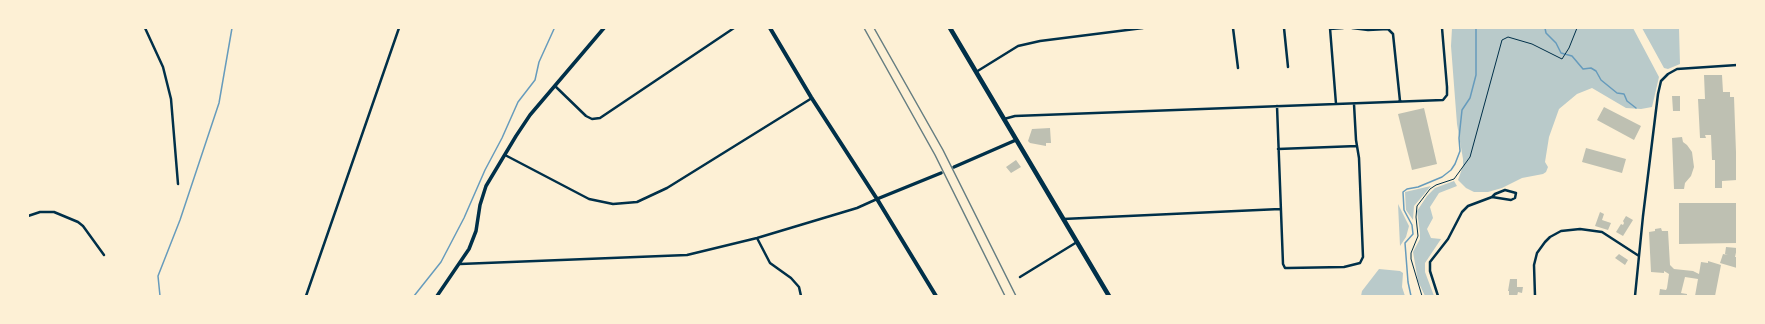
<!DOCTYPE html>
<html>
<head>
<meta charset="utf-8">
<style>
  body { margin:0 }
  #map { position:relative; width:1765px; height:324px; overflow:hidden; background:#fdf0d5; font-family:"Asap Condensed",sans-serif }
  canvas { display:block }
  .frame { position:absolute; inset:0; border:29px solid #fdf0d5; pointer-events:none }
</style>
</head>
<body>
<div id="map">
<canvas width="1765" height="324"></canvas>
<div class="frame"></div>
</div>
<script>
const context = document.querySelector('canvas').getContext('2d');
context.lineJoin = 'round';
function fillPath(path, color) {
  context.fillStyle = color;
  context.fill(path, 'evenodd');
}
function toPath(rows) {
  const path = new Path2D();
  for (const r of rows) {
    path.moveTo(r[0], r[1]);
    for (let i = 2; i < r.length; i += 2) path.lineTo(r[i], r[i + 1]);
  }
  return path;
}
function strokePath(path, color, width, dash) {
  context.strokeStyle = color;
  context.lineWidth = width;
  context.lineCap = dash ? 'butt' : 'round';
  context.setLineDash(dash || []);
  context.stroke(path);
}
fillPath(toPath([
  [1452,28,1633,28,1659,77,1652,107,1641,109,1626,108,1592,88,1577,94,1559,109,1549,137,1545,162,1548,167,1546,172,1543,174,1522,178,1502,188,1488,192,1474,192,1466,188,1458,180,1463,166,1463,159,1457,124,1451,46],
  [1642,28,1679,28,1680,64,1668,69,1664,68],
  [1454,181,1457,186,1439,193,1430,207,1433,218,1427,229,1431,238,1441,239,1425,263,1425,272,1434,296,1425,296,1418,281,1413,252,1420,239,1420,233,1417,211,1427,196,1435,188],
  [1431,186,1414,206,1413,220,1406,210,1405,192],
  [1398,204,1409,226,1406,237,1400,246],
  [1379,269,1400,271,1403,273,1402,287,1405,296,1361,296,1362,291]
]), '#b9caca');
strokePath(toPath([
  [1545,28,1546,33,1556,43,1561,53,1572,56,1583,69,1591,68,1596,71,1601,80,1617,93,1624,94,1627,101,1636,108],
  [160,296,158,276,180,220,219,103,232,28],
  [414,296,441,262,464,218,485,170,502,138,518,102,535,80,539,62,554,29],
  [1411,296,1408,282,1405,243,1413,234,1412,225,1404,210,1403,192,1407,189,1418,187,1442,177,1451,170,1455,164,1460,151,1459,138,1462,110,1470,98,1476,75,1476,28]
]), '#669bbc', 1.5);
fillPath(toPath([
  [1704,75,1722,75,1723,92,1730,92,1730,97,1734,97,1737,180,1722,181,1722,188,1715,188,1715,160,1712,160,1711,135,1705,135,1706,138,1700,138,1698,99,1705,99],
  [1672,96,1680,96,1680,111,1673,111],
  [1604,107,1641,126,1634,140,1597,120],
  [1424,108,1437,164,1412,170,1398,114],
  [1050,128,1051,143,1046,143,1046,146,1030,143,1028,141,1032,129],
  [1682,137,1683,142,1687,145,1692,152,1694,167,1691,176,1685,183,1684,189,1674,189,1672,138],
  [1586,148,1626,159,1622,173,1582,162],
  [1016,160,1021,167,1011,173,1006,167],
  [1679,203,1737,203,1737,243,1679,244],
  [1600,212,1604,214,1602,220,1611,223,1608,230,1595,226],
  [1626,216,1633,220,1623,236,1616,232,1621,224,1623,225,1624,223,1623,221],
  [1661,228,1662,231,1668,231,1670,265,1674,269,1693,271,1699,274,1701,262,1708,263,1708,261,1721,265,1715,296,1695,296,1698,279,1685,277,1681,293,1687,294,1687,296,1659,296,1660,289,1666,290,1667,288,1669,274,1664,271,1664,273,1651,272,1649,232,1655,231,1655,229],
  [1726,247,1737,248,1735,257,1737,257,1737,268,1720,263,1723,254,1728,255,1725,254],
  [1619,254,1628,260,1625,265,1615,258],
  [1510,279,1517,279,1517,287,1523,287,1522,293,1518,292,1517,296,1509,295,1509,291,1508,291]
]), '#bec0b2');
strokePath(toPath([
  [1422,296,1411,259,1411,253,1418,236,1416,217,1417,206,1430,189,1436,185,1454,179,1470,157,1502,40,1508,37,1532,44,1562,59,1569,48,1577,28]
]), '#003049', 1);
strokePath(toPath([
  [145,28,163,67,171,99,178,184],
  [1233,28,1238,68],
  [1284,28,1288,67],
  [1330,28,1336,104],
  [1352,28,1368,30,1388,29,1393,34,1400,101],
  [1330,29,1343,28],
  [976,72,1018,46,1040,41,1143,28],
  [555,86,586,116,592,119,600,118,734,28],
  [1277,106,1283,264,1285,268,1288,268,1344,267,1360,263,1363,257,1359,158,1356,140,1354,104],
  [1004,119,1015,116,1443,100,1447,95,1447,87,1442,28],
  [1278,149,1357,146],
  [505,155,589,199,613,204,637,202,667,188,812,98],
  [28,216,40,212,54,212,78,222,83,226,104,255],
  [1063,219,1280,209],
  [757,238,770,263,791,278,799,287,801,296],
  [460,264,687,255,757,238,857,208,877,199],
  [1020,277,1077,242],
  [306,296,399,28],
  [1438,296,1430,271,1430,262,1448,239,1462,212,1468,206,1492,197,1495,194,1505,190,1516,193,1515,198,1511,200,1492,197],
  [1535,296,1534,265,1537,253,1545,242,1550,237,1561,231,1580,229,1602,232,1639,256],
  [1635,296,1643,216,1658,94,1661,81,1668,74,1677,69,1737,65]
]), '#003049', 2.5);
strokePath(toPath([
  [954,167,1016,140],
  [877,199,941,173],
  [437,296,469,249,476,231,480,205,486,186,516,136,530,115,604,28]
]), '#003049', 3.5);
strokePath(toPath([
  [770,28,811,97,877,199,936,296]
]), '#003049', 4);
strokePath(toPath([
  [950,28,1109,296]
]), '#003049', 4.5);
strokePath(toPath([
  [864,28,935,155,1005,296],
  [874,28,943,150,1016,296]
]), '#657d81', 1.5);
</script>
</body>
</html>
